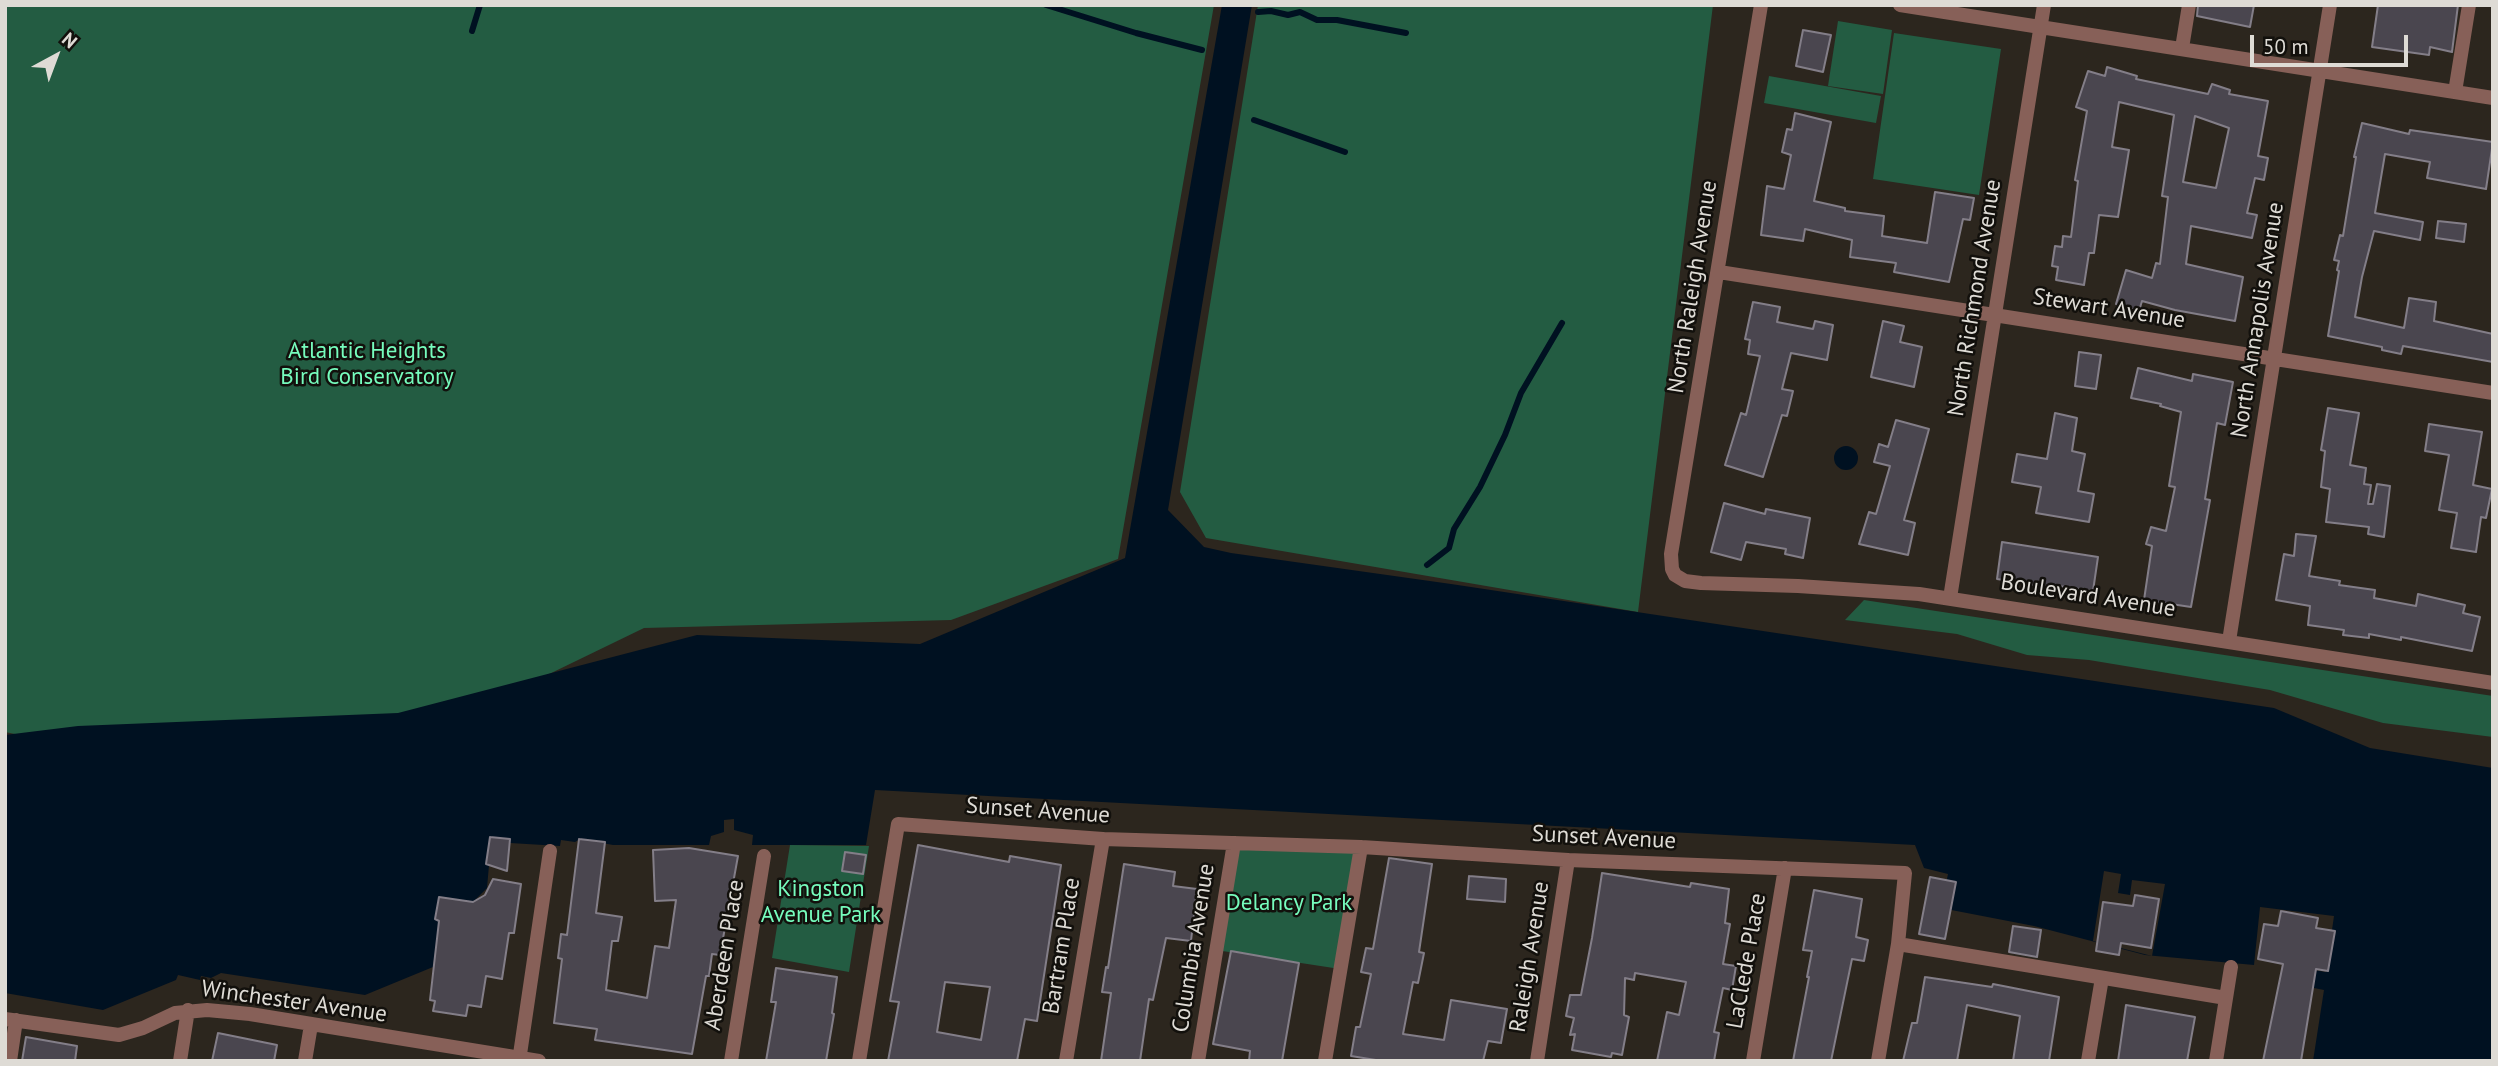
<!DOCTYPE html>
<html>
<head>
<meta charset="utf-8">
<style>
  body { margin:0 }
  #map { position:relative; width:2498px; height:1066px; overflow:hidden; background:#2c261e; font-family:"PT Sans",sans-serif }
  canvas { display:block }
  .frame { position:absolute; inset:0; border:7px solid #dedbd5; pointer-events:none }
  .north { position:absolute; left:21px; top:21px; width:70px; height:70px; -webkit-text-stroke:5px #12100c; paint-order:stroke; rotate:41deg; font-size:19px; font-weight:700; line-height:28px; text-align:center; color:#dedbd5 }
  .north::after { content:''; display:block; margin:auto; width:24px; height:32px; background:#dedbd5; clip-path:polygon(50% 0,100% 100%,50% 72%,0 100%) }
  .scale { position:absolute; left:2250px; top:35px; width:158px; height:32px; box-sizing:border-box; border:4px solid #dedbd5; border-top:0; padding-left:9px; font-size:21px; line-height:24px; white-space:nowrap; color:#dedbd5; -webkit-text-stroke:5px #12100c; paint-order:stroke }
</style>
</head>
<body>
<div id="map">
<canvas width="2498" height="1066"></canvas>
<div class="frame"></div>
<div class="north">N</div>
<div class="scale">50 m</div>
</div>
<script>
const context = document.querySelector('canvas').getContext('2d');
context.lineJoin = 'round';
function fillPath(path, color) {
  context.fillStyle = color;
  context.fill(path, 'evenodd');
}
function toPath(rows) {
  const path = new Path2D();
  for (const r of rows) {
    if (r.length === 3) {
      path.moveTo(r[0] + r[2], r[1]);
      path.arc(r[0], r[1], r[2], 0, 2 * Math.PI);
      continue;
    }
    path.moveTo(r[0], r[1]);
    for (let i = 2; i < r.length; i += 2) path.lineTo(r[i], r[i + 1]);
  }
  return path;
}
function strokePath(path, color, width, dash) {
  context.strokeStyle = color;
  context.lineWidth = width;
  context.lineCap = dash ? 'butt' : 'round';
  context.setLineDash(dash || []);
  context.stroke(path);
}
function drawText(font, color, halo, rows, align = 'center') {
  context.font = font + ' "PT Sans",sans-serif';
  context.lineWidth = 5;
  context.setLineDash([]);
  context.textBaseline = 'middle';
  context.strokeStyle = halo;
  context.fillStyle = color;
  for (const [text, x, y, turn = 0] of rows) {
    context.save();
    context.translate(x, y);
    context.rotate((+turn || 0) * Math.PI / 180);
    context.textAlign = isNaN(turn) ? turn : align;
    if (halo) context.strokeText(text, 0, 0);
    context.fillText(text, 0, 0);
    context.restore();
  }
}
fillPath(toPath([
  [5,5,1214,5,1118,559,951,620,644,628,442,726,176,766,5,732],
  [1258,5,1713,5,1638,612,1206,538,1180,492],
  [1838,21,1892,30,1883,94,1828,86],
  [1894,33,2001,49,1979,195,1873,179],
  [1769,76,1881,96,1876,123,1764,103],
  [1864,600,2493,696,2493,737,2383,723,2270,690,2089,660,2027,655,1957,634,1845,620],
  [1234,843,1361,847,1340,969,1216,950],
  [790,845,869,846,849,972,772,958]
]), '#235c42');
fillPath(toPath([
  [1222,5,1252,5,1168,510,1204,547,1231,553,1451,584,2274,708,2370,748,2493,768,2493,1061,2313,1061,2324,990,2299,985,2313,970,2326,972,2334,916,2260,907,2254,965,2145,955,2034,926,1941,908,1948,874,1924,868,1915,845,875,790,866,845,613,845,580,839,575,842,561,840,560,846,510,843,509,839,490,837,486,864,489,865,487,888,473,902,439,897,435,919,439,922,433,967,365,995,221,973,211,978,201,976,200,980,178,975,176,980,103,1010,5,993,5,735,78,726,398,713,697,635,920,644,1125,558],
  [1846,458,12]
]), '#001121');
fillPath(toPath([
  [734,819,734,830,753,835,752,845,709,845,711,836,724,832,724,820],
  [2104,871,2121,874,2118,893,2130,895,2132,880,2165,884,2152,956,2093,941]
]), '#2c261e');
strokePath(toPath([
  [1046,5,1136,33,1202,50],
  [1258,12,1271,11,1288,15,1300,12,1317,20,1337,20,1406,33],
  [472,31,480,5],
  [1254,120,1345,152],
  [1427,565,1449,548,1454,529,1480,487,1505,435,1521,393,1562,323]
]), '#001121', 6);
const building = toPath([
  [2198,5,2254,5,2250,27,2197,16,2198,5],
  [2378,5,2458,5,2452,52,2430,47,2429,55,2372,47,2378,5],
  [1803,30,1831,35,1823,72,1796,66,1803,30],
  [2107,67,2137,76,2136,79,2208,94,2212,84,2230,90,2229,94,2268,101,2258,156,2268,158,2264,180,2255,178,2247,213,2257,215,2252,238,2191,226,2186,264,2243,277,2235,321,2175,310,2142,301,2139,311,2116,304,2126,270,2152,278,2156,263,2160,264,2168,197,2162,196,2174,115,2119,102,2112,147,2129,150,2118,217,2099,215,2094,253,2089,253,2084,285,2056,280,2058,267,2052,266,2055,246,2062,247,2063,236,2071,237,2078,181,2075,180,2087,111,2076,107,2088,71,2105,76,2107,67],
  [2195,116,2229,128,2216,188,2183,182,2195,116],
  [1795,113,1831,122,1814,201,1845,208,1845,211,1884,216,1882,236,1927,243,1935,192,1974,198,1970,220,1963,219,1949,282,1894,272,1896,263,1850,257,1852,240,1805,229,1803,241,1761,235,1767,186,1784,189,1791,155,1782,152,1787,129,1792,130,1795,113],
  [2362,123,2409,134,2410,130,2493,142,2486,189,2427,178,2430,162,2385,154,2375,213,2423,222,2420,240,2374,231,2362,277,2355,317,2404,328,2409,298,2436,302,2434,321,2493,334,2493,362,2403,346,2401,354,2382,350,2382,347,2328,336,2339,271,2337,270,2339,261,2334,260,2340,235,2343,236,2356,157,2354,157,2362,123],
  [2438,221,2466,224,2464,242,2436,238,2438,221],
  [1753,302,1780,307,1777,322,1813,329,1815,321,1833,325,1827,360,1791,353,1782,389,1793,391,1787,416,1782,415,1763,477,1725,465,1741,413,1746,415,1760,356,1748,354,1750,340,1745,339,1753,302],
  [1883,321,1904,326,1900,342,1922,347,1914,387,1871,377,1883,321],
  [2079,352,2101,355,2096,389,2075,386,2079,352],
  [2138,368,2192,381,2193,374,2233,382,2225,425,2217,423,2205,499,2210,500,2191,607,2144,600,2152,546,2146,544,2151,527,2166,531,2175,487,2169,486,2181,412,2160,406,2161,404,2131,398,2138,368],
  [2328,408,2359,413,2350,465,2366,468,2364,484,2371,485,2368,504,2373,504,2377,484,2390,486,2384,537,2368,534,2369,527,2326,522,2330,489,2321,487,2325,451,2321,450,2328,408],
  [2055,413,2077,418,2072,451,2085,454,2078,491,2094,494,2089,522,2036,513,2041,487,2012,482,2017,454,2047,459,2055,413],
  [1896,420,1929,429,1904,520,1915,523,1908,555,1859,544,1869,512,1876,514,1890,466,1874,462,1879,444,1888,447,1896,420],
  [2429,424,2482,432,2473,485,2492,489,2486,518,2481,517,2476,552,2451,548,2457,513,2439,510,2449,455,2425,451,2429,424],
  [1724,503,1765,514,1766,509,1810,518,1803,558,1785,554,1786,549,1746,542,1741,560,1711,552,1724,503],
  [2296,534,2316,536,2309,576,2340,581,2339,585,2375,590,2374,598,2416,606,2418,594,2465,605,2463,613,2480,617,2472,651,2401,637,2401,640,2369,634,2369,638,2343,635,2344,630,2308,625,2310,606,2276,600,2284,554,2294,556,2296,534],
  [2002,542,2098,557,2093,591,2059,586,2059,589,1997,579,2002,542],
  [490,837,510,839,507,871,486,864,490,837],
  [579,839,605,842,596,913,622,917,618,941,612,941,606,990,647,998,655,946,669,948,676,900,655,901,653,850,689,848,738,856,720,955,712,954,709,976,706,976,692,1054,595,1040,597,1029,554,1023,562,959,558,958,561,934,567,935,579,839],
  [918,845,1009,862,1010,856,1061,865,1037,1021,1025,1019,1017,1061,888,1061,899,1002,890,1001,918,845],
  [945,982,990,987,981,1040,937,1032,945,982],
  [845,852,866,855,863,874,842,871,845,852],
  [1389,858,1432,864,1419,952,1424,953,1418,983,1413,982,1403,1034,1444,1040,1451,1000,1507,1009,1501,1043,1488,1041,1483,1061,1382,1061,1351,1056,1356,1027,1360,1027,1371,974,1361,972,1366,948,1373,949,1389,858],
  [1124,864,1175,872,1173,886,1197,889,1191,941,1166,938,1153,1000,1149,999,1140,1061,1101,1061,1111,993,1102,992,1106,967,1108,968,1124,864],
  [1602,873,1690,887,1691,883,1729,889,1725,923,1730,924,1723,964,1736,966,1732,990,1723,988,1714,1032,1719,1033,1714,1061,1657,1061,1667,1012,1679,1015,1686,982,1635,973,1634,980,1625,978,1624,1015,1629,1017,1622,1055,1612,1053,1611,1057,1572,1050,1575,1034,1570,1035,1574,1018,1566,1016,1570,995,1581,995,1592,938,1602,873],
  [1469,876,1506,879,1505,902,1467,899,1469,876],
  [1930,877,1956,882,1945,939,1919,934,1930,877],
  [493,879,521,884,514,933,509,933,502,979,486,976,481,1007,468,1005,466,1016,433,1011,435,1001,430,1000,439,921,435,919,439,897,473,902,485,895,493,879],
  [1814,890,1862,899,1856,937,1868,940,1864,961,1852,959,1831,1061,1793,1061,1809,977,1807,977,1812,951,1803,950,1814,890],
  [2135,895,2159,899,2151,948,2121,943,2119,955,2096,951,2103,902,2133,906,2135,895],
  [2281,911,2318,918,2316,928,2335,931,2328,971,2316,969,2301,1061,2263,1061,2283,964,2258,959,2264,924,2278,926,2281,911],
  [2013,926,2041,930,2037,957,2009,952,2013,926],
  [1231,951,1299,963,1282,1061,1249,1061,1250,1051,1213,1044,1231,951],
  [776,968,837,977,832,1013,834,1014,826,1061,766,1061,776,1002,771,1002,776,968],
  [1925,977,1992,987,1993,984,2059,997,2049,1061,2013,1061,2020,1016,1967,1005,1957,1061,1903,1061,1912,1023,1917,1023,1925,977],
  [2126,1005,2195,1017,2187,1061,2118,1061,2126,1005],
  [218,1033,277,1045,274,1061,212,1061,218,1033],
  [26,1037,77,1046,75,1061,22,1061,26,1037]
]);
fillPath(building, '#4a464f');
strokePath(building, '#837e88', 2);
strokePath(toPath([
  [1761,5,1671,554,1672,569,1675,575,1685,581,1701,583,1798,586,1919,594,2493,683],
  [1900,5,2493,98],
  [2182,48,2189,5],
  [2455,92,2469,5],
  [1719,272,2493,393],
  [1950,598,2044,5],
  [2229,641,2330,5],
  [1898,944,2226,998],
  [5,1019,119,1035,143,1028,175,1013,207,1010,250,1014,539,1061],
  [10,1061,16,1020],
  [180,1061,188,1010],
  [305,1061,311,1025],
  [519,1061,550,851],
  [731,1061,764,856],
  [859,1061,898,824,1103,839,1361,847,1568,860,1905,873,1898,944,1878,1061],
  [1066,1061,1103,839],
  [1198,1061,1234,843],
  [1325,1061,1361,847],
  [1537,1061,1568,860],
  [1753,1061,1785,868],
  [2088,1061,2102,978],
  [2216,1061,2231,967]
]), '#876058', 14);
drawText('23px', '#dedbd5', '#12100c', [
  ["North Raleigh Avenue",1693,287,-81],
  ["North Richmond Avenue",1975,298,-81],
  ["Stewart Avenue",2109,309,9],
  ["North Annapolis Avenue",2258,320,-81],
  ["Boulevard Avenue",2088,596,9],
  ["Sunset Avenue",1038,811,4],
  ["Sunset Avenue",1604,838,3],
  ["Bartram Place",1062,946,-81],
  ["Columbia Avenue",1194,948,-81],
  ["Aberdeen Place",725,955,-81],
  ["Raleigh Avenue",1530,957,-81],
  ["LaClede Place",1747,961,-80],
  ["Winchester Avenue",294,1002,8]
]);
drawText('23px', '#76fcbd', '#12100c', [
  ["Atlantic Heights",367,351],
  ["Bird Conservatory",367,377],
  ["Kingston",821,889],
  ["Avenue Park",821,915],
  ["Delancy Park",1289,903]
]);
</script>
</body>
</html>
